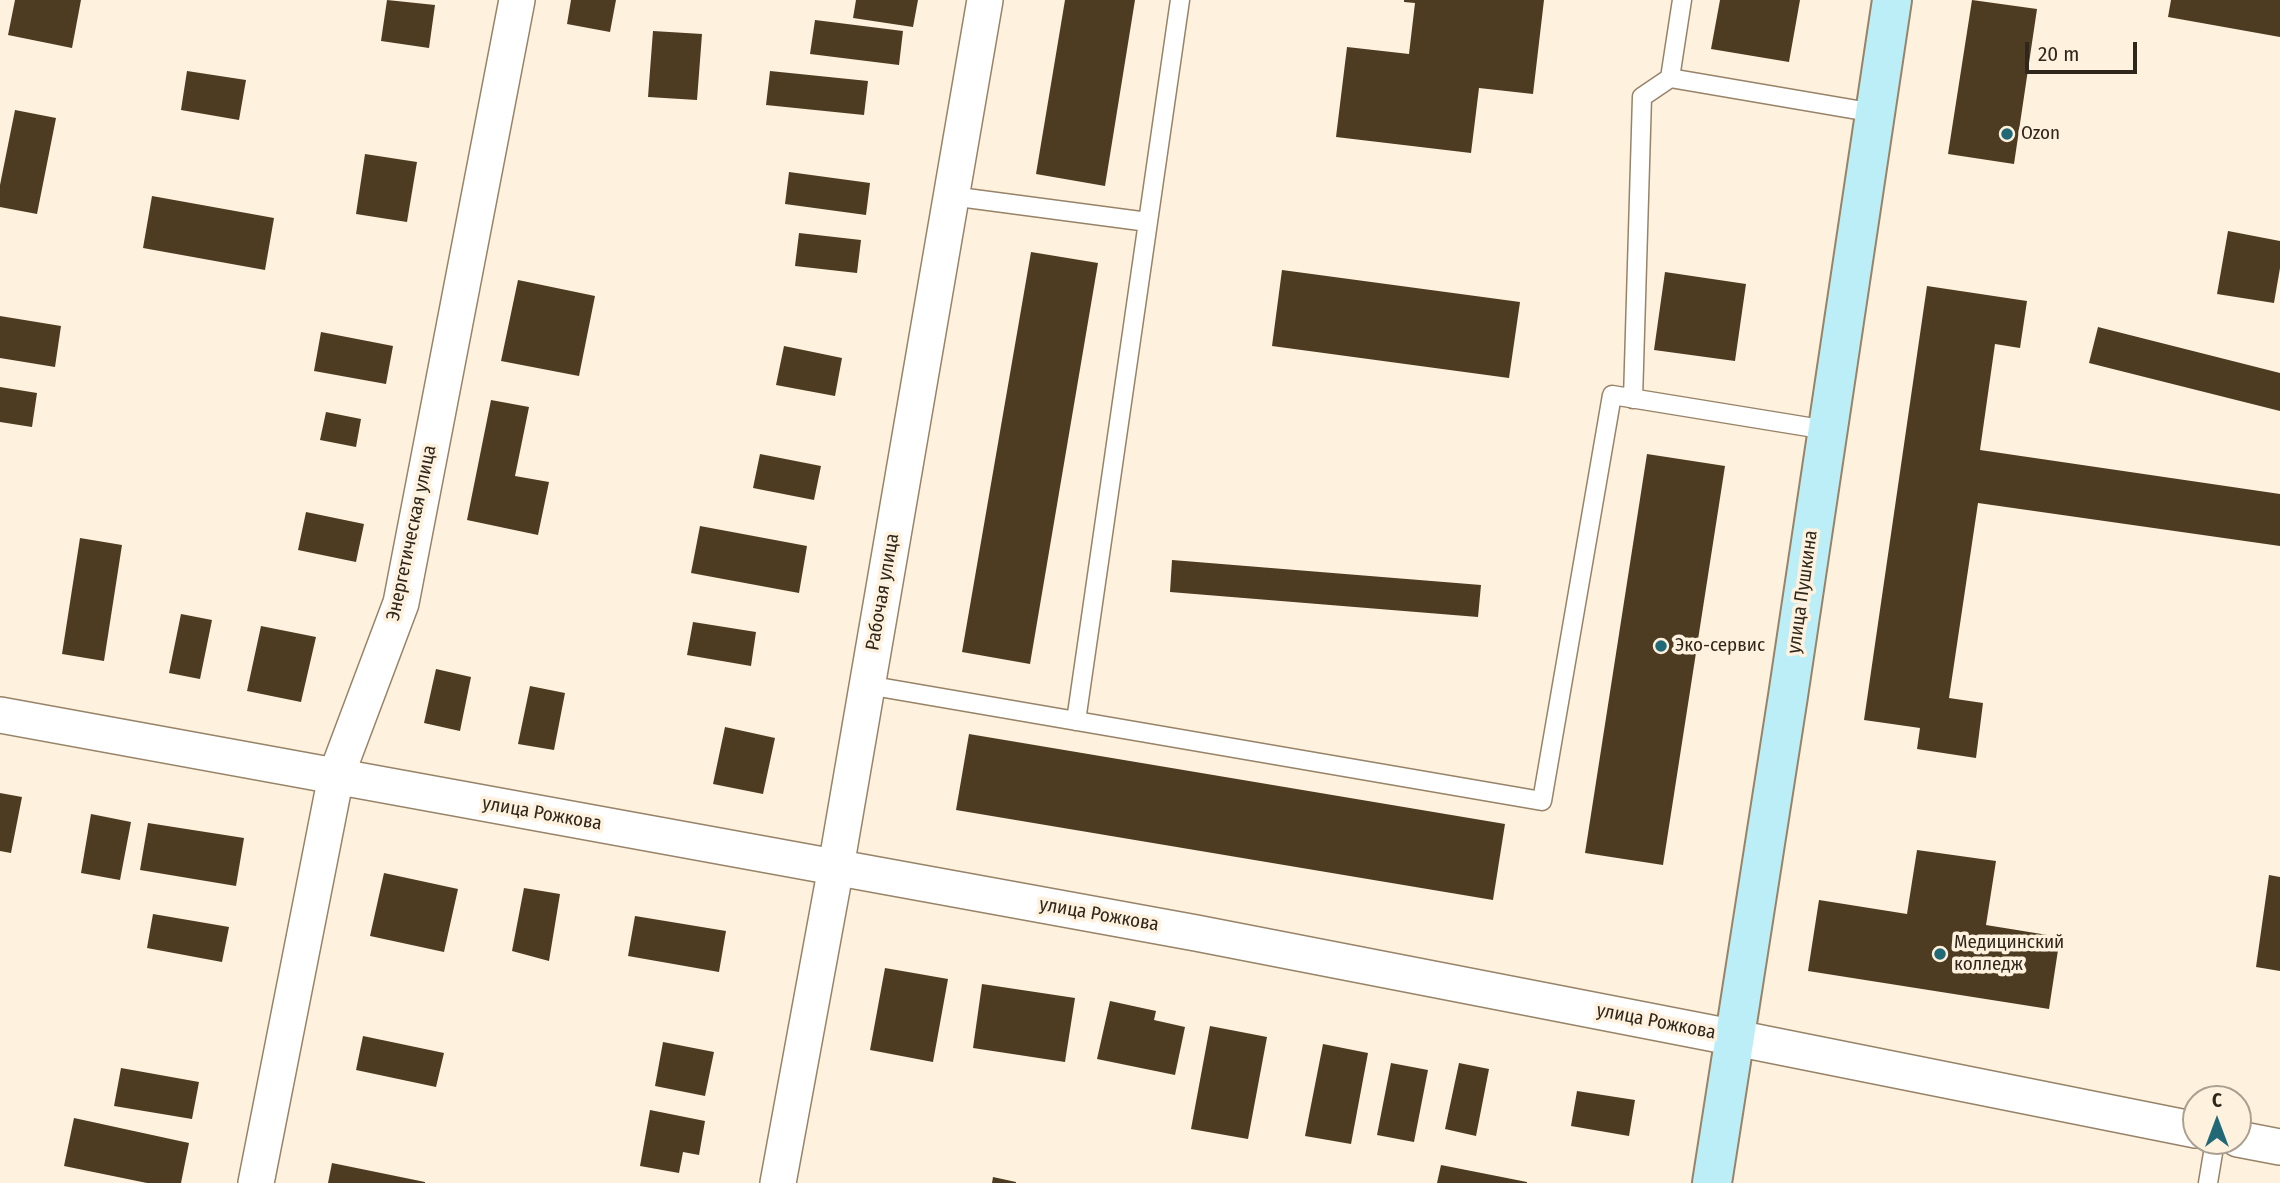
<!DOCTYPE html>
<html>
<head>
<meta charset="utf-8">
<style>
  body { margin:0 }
  #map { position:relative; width:2280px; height:1183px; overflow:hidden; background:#fef1de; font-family:"Fira Sans Condensed",sans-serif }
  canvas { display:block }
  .north { position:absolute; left:2182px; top:1085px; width:70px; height:70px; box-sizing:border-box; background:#fef1de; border:2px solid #aba090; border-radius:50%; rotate:0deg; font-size:19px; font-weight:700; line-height:28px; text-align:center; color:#2f271b }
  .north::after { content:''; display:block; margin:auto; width:24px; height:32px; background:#226977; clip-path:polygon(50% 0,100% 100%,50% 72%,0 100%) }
  .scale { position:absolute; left:2025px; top:42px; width:112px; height:32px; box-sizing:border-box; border:4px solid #2f271b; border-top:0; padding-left:9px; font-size:21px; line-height:24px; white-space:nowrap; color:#2f271b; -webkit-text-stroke:5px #fef1de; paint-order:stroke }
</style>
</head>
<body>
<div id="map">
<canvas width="2280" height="1183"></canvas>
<div class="north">С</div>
<div class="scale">20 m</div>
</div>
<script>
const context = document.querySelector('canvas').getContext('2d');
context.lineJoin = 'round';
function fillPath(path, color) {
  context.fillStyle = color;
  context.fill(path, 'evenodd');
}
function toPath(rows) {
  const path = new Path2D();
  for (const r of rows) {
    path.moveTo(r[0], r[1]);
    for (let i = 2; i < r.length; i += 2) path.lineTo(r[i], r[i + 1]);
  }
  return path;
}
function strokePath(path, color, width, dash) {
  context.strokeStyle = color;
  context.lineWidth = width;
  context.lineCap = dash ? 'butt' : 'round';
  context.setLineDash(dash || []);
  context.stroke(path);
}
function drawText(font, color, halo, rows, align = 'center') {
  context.font = font + ' "Fira Sans Condensed",sans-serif';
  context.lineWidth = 7;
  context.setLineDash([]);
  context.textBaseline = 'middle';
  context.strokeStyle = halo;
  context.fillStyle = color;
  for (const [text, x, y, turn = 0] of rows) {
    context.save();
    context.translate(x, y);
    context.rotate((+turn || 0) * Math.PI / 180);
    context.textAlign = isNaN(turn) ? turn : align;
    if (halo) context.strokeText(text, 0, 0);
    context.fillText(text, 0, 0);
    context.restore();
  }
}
fillPath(toPath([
  [15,0,81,0,72,48,8,35],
  [387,0,435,5,429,48,381,41],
  [571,0,616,0,610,32,567,24],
  [856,0,918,0,913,27,853,18],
  [1065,0,1135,0,1105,186,1036,174],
  [1404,0,1544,0,1533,94,1479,88,1471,153,1336,137,1347,47,1409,54,1415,3,1404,2],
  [1720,0,1800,0,1789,62,1711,49],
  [1972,0,2037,9,2014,164,1948,154],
  [2171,0,2280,0,2280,37,2168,17],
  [815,20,903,31,899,65,810,54],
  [653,31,702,34,697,100,648,97],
  [187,71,246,80,239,120,181,110],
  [770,71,868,81,864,115,766,105],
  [15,110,56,118,37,214,0,207,0,185],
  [365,154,417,162,407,222,356,214],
  [789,172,870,183,866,215,785,204],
  [152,196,274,218,265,270,143,248],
  [2228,231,2280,241,2280,268,2274,303,2217,294],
  [799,233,861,240,857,273,795,266],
  [1031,252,1098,263,1030,664,962,652],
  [1282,270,1520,302,1509,378,1272,346],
  [1665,272,1746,284,1735,361,1654,350],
  [518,280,595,296,579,376,501,361],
  [1927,286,2027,301,2020,348,1995,344,1980,450,2280,494,2280,546,1978,503,1949,698,1983,703,1976,758,1917,749,1920,728,1864,720],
  [0,316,61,326,55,367,0,358],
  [2098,327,2280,373,2280,411,2089,363],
  [321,332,393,346,386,384,314,371],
  [784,346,842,358,835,396,776,385],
  [0,387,37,393,32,427,0,422],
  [491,400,529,407,515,476,549,482,538,535,467,520],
  [326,412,361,419,356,447,320,440],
  [760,454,821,466,814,500,753,488],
  [1647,454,1725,466,1663,865,1585,853],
  [306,512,364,524,356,562,298,550],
  [700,526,807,546,799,593,691,573],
  [80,538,122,545,104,661,62,654],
  [1172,560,1481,585,1478,617,1170,592],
  [181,614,212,620,200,679,169,673],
  [693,622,756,632,751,666,687,655],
  [261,626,316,637,301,702,247,691],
  [436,669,471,677,460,731,424,723],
  [530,686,565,693,554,750,518,744],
  [725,727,775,738,763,794,713,784],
  [969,734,1505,824,1493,900,956,810],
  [0,793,22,797,11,853,0,851],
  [91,814,131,822,120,880,81,873],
  [148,823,244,838,236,886,140,870],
  [1917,850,1996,861,1986,925,2060,937,2049,1009,1808,971,1819,900,1907,914],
  [384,873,458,889,444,952,370,936],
  [2269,875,2280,877,2280,971,2256,967],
  [524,888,560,894,549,961,512,951],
  [153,914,229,927,222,962,147,948],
  [635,916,726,931,719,972,628,956],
  [885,968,948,979,933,1062,870,1050],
  [982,984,1075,998,1065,1062,973,1048],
  [1110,1001,1156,1011,1154,1020,1185,1027,1175,1075,1097,1059],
  [1210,1026,1267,1037,1248,1139,1191,1129],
  [363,1036,444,1053,436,1087,356,1070],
  [663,1042,714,1052,705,1096,655,1086],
  [1323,1044,1368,1053,1351,1144,1305,1136],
  [1391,1063,1428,1070,1414,1142,1377,1135],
  [1459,1063,1489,1069,1476,1136,1445,1129],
  [121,1068,199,1082,192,1119,114,1106],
  [1577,1091,1635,1100,1629,1136,1571,1126],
  [650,1110,705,1121,699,1155,683,1152,679,1173,640,1166],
  [74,1118,189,1143,181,1183,147,1183,64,1166],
  [332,1163,425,1182,425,1183,328,1183],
  [1441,1165,1527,1182,1527,1183,1437,1183],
  [993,1177,1016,1182,1016,1183,992,1183]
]), '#4e3c22');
const service = toPath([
  [1682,0,1670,78,1875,113],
  [951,196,1148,222],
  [1633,399,1642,97,1670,78],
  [867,685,1542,801,1612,395,1827,430],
  [1076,721,1180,0],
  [2208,1183,2215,1141]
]);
const minor = toPath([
  [0,715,1196,933,1736,1038,2196,1130],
  [2238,1139,2280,1147],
  [256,1183,336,776,401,603,517,0],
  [778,1183,836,867,985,0]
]);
const secondary = toPath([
  [1712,1183,1788,696,1892,0]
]);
strokePath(service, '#978367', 21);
strokePath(minor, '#978367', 38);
strokePath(secondary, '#978367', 42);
strokePath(service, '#fff', 18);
strokePath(minor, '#fff', 35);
strokePath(secondary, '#bceef7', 38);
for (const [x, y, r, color] of [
  [2007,134,7,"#226977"],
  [1661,646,7,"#226977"],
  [1940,954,7,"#226977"]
]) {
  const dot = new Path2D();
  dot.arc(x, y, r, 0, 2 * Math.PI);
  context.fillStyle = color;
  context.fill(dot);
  strokePath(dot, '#fef1de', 2.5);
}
drawText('19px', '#2f271b', '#fef1de', [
  ["Ozon",2021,134],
  ["Эко-сервис",1675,646],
  ["Медицинский",1954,943],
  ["колледж",1954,965]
], 'left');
drawText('19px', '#2f271b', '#fef1de', [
  ["Энергетическая улица",412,533,-78],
  ["Рабочая улица",883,592,-80],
  ["улица Пушкина",1803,592,-82],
  ["улица Рожкова",542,814,10],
  ["улица Рожкова",1099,915,10],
  ["улица Рожкова",1656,1022,11]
]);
</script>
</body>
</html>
